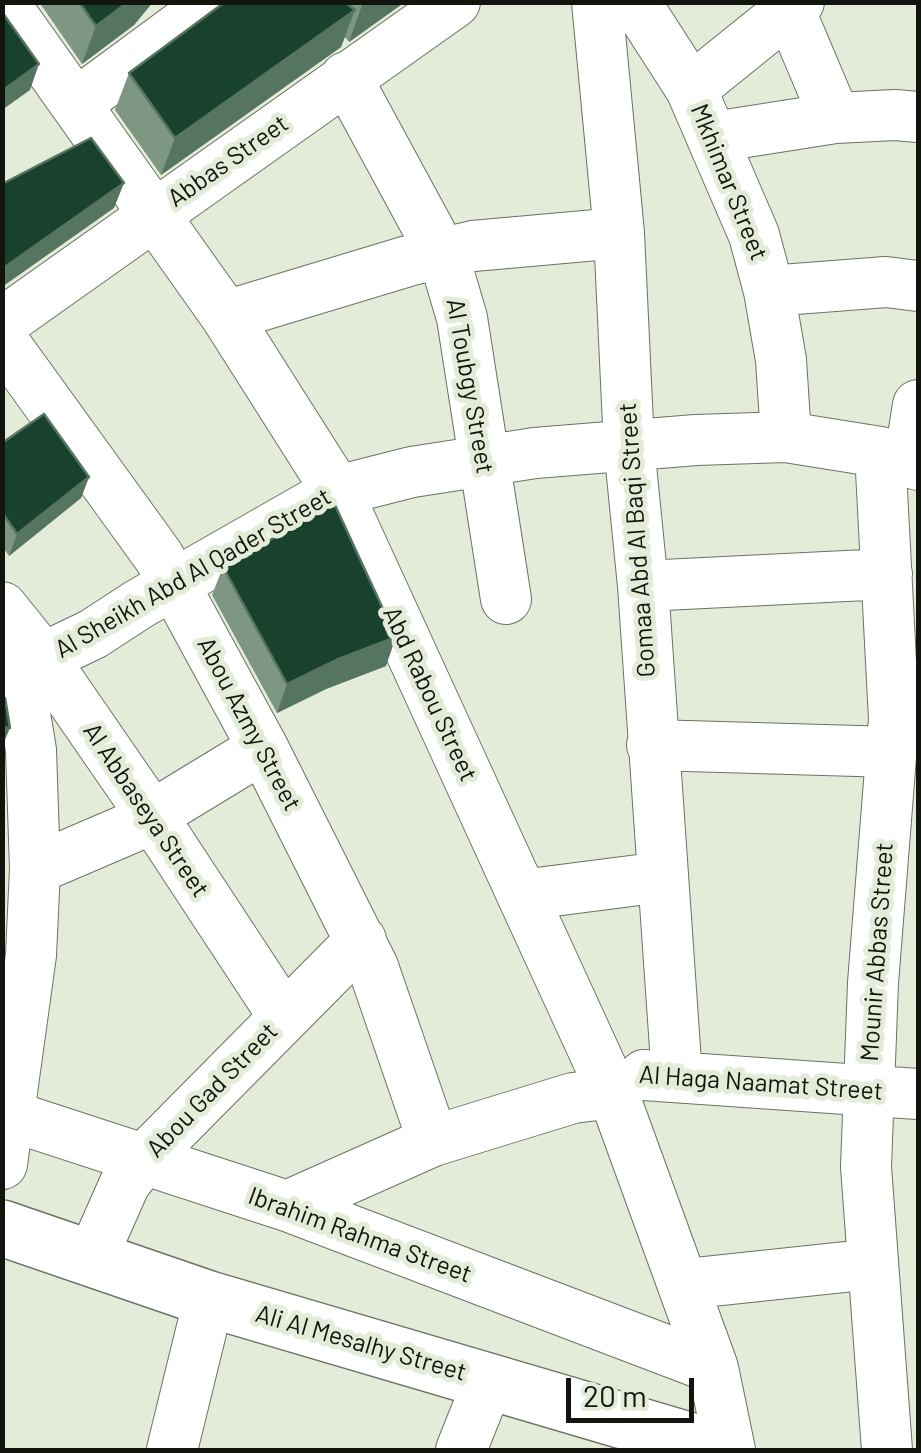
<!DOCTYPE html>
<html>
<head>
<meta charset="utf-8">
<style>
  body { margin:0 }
  #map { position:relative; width:921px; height:1453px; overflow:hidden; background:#e3ecd9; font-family:Barlow,sans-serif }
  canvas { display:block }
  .frame { position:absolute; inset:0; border:5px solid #12150e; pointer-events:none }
  .scale { position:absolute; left:566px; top:1378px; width:128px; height:45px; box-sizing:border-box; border:5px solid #12150e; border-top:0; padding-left:12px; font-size:30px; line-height:35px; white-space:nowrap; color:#12150e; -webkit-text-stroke:8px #e3ecd9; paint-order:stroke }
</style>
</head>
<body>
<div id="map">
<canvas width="921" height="1453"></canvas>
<div class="frame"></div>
<div class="scale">20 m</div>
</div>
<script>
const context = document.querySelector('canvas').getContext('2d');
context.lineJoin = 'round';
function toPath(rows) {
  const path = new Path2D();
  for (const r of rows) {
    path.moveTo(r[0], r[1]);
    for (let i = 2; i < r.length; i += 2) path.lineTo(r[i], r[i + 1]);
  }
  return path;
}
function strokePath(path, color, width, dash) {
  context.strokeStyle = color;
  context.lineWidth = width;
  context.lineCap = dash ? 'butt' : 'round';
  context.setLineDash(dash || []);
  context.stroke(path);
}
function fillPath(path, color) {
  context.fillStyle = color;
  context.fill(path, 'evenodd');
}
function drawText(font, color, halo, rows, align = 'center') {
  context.font = font + ' Barlow,sans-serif';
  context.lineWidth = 10;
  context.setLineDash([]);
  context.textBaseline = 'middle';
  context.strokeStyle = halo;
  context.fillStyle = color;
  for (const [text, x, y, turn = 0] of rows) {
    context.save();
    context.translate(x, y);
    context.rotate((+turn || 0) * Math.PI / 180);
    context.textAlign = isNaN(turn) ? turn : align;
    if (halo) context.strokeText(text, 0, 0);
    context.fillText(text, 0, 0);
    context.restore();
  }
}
const minor = toPath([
  [3,2,226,316,337,491,613,1093,713,1368,730,1450],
  [597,2,619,233,629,446,643,586,677,1077],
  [635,2,691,89,754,235,769,291,781,360,786,437],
  [786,2,835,118],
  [346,77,430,232,449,274,462,318,506,599],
  [691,89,799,2],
  [77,103,214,2],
  [714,137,835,118,895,115,918,117],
  [769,291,886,282,918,286],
  [226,316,408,261,473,246,619,233],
  [2,323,455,2],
  [2,340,159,557,263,748,373,967,433,1141],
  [880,452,894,719,873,983,866,1167,887,1450],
  [909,462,918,405],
  [643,586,887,574],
  [2,607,43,658,152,816,284,1017],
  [2,668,43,658,93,634,139,604,337,491,412,472,535,453,696,440,786,437,880,452,918,465],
  [652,745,892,752],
  [35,869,133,827,263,748],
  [522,895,662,877],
  [644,1075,918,1094],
  [2,1113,287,1206,713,1368],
  [2,1164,31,955,35,869,31,750,17,666],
  [287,1206,433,1141,573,1098,613,1093],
  [91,1260,125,1183,145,1158,361,940],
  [685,1284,873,1264],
  [172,1450,209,1299],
  [461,1450,489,1380]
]);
const tertiary = toPath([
  [2,1228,209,1299,722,1450]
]);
strokePath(minor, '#6b7262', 52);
strokePath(tertiary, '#6b7262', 58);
strokePath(minor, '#fff', 50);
strokePath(tertiary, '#fff', 55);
fillPath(toPath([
  [39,2,153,2,134,25,82,64],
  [225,2,405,2,349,42,345,37,341,47,161,175,115,110,129,73],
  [2,443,89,477,81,498,9,556,2,546],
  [223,567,386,666,326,689,277,713,212,595]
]), '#7e9783');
fillPath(toPath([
  [128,2,153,2,134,25,82,64,96,26],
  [366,2,405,2,349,42,362,5],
  [355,10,341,47,161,175,175,138],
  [39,64,30,90,2,110,2,91],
  [124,183,114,208,2,287,2,269],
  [89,477,81,498,9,556,17,534],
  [396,637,386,666,326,689,277,713,287,684,336,660],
  [2,727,10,728,2,747]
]), '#557561');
const building = toPath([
  [79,2,128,2,96,26,79,2],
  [225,2,345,2,355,10,175,138,129,73,225,2],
  [2,12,39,64,2,91,2,12],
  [91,138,124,183,2,269,2,184,91,138],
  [44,414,89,477,17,534,2,512,2,443,44,414],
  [334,503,396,637,336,660,287,684,223,567,334,503],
  [2,698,5,698,10,728,2,727,2,698]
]);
fillPath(building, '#18422d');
strokePath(building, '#557561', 2.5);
drawText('25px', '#12150e', '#e3ecd9', [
  ["Abbas Street",228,161,-35],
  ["Mkhimar Street",729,182,68],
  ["Al Toubgy Street",470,386,80],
  ["Gomaa Abd Al Baqi Street",637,540,-94],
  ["Al Sheikh Abd Al Qader Street",193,573,-30],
  ["Abd Rabou Street",430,694,65],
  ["Abou Azmy Street",249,724,62],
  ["Al Abbaseya Street",146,810,56],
  ["Mounir Abbas Street",877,952,-86],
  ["Al Haga Naamat Street",761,1083,4],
  ["Abou Gad Street",212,1090,-46],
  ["Ibrahim Rahma Street",360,1235,20],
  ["Ali Al Mesalhy Street",361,1343,16]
]);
</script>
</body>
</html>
